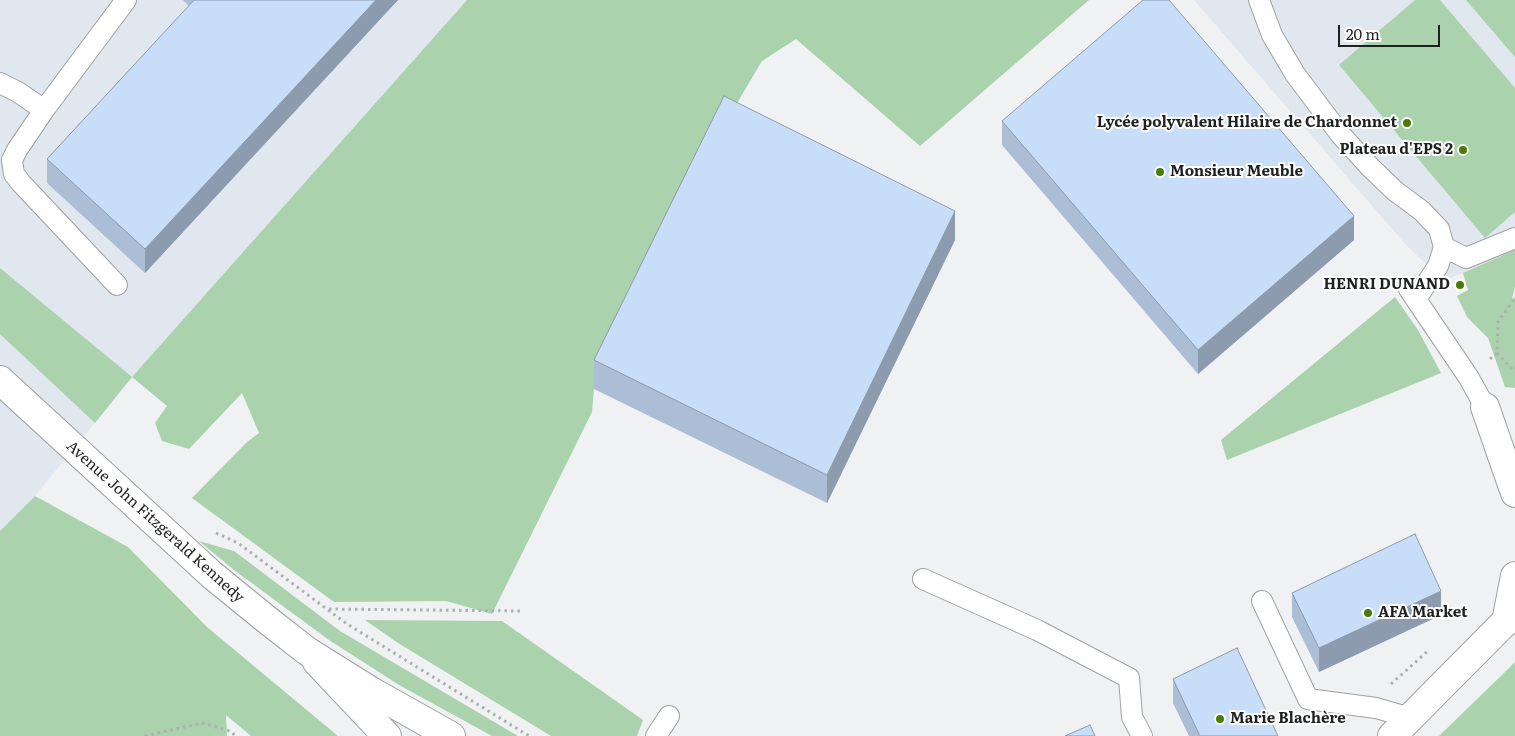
<!DOCTYPE html>
<html>
<head>
<meta charset="utf-8">
<style>
  body { margin:0 }
  #map { position:relative; width:1515px; height:736px; overflow:hidden; background:#f0f1f3; font-family:Literata,serif }
  canvas { display:block }
  .scale { position:absolute; left:1338px; top:25px; width:102px; height:22px; box-sizing:border-box; border:2px solid #1f2020; border-top:0; padding-left:6px; font-size:15px; line-height:18px; white-space:nowrap; color:#1f2020; -webkit-text-stroke:4px #fff; paint-order:stroke }
</style>
</head>
<body>
<div id="map">
<canvas width="1515" height="736"></canvas>
<div class="scale">20 m</div>
</div>
<script>
const context = document.querySelector('canvas').getContext('2d');
context.lineJoin = 'round';
function fillPath(path, color) {
  context.fillStyle = color;
  context.fill(path, 'evenodd');
}
function toPath(rows) {
  const path = new Path2D();
  for (const r of rows) {
    path.moveTo(r[0], r[1]);
    for (let i = 2; i < r.length; i += 2) path.lineTo(r[i], r[i + 1]);
  }
  return path;
}
function strokePath(path, color, width, dash) {
  context.strokeStyle = color;
  context.lineWidth = width;
  context.lineCap = dash ? 'butt' : 'round';
  context.setLineDash(dash || []);
  context.stroke(path);
}
function drawText(font, color, halo, rows, align = 'center') {
  context.font = font + ' Literata,serif';
  context.lineWidth = 4;
  context.setLineDash([]);
  context.textBaseline = 'middle';
  context.strokeStyle = halo;
  context.fillStyle = color;
  for (const [text, x, y, turn = 0] of rows) {
    context.save();
    context.translate(x, y);
    context.rotate((+turn || 0) * Math.PI / 180);
    context.textAlign = isNaN(turn) ? turn : align;
    if (halo) context.strokeText(text, 0, 0);
    context.fillText(text, 0, 0);
    context.restore();
  }
}
fillPath(toPath([
  [0,0,467,0,132,377,35,496,0,531],
  [1194,0,1515,0,1515,250,1444,281,1406,245]
]), '#e1e7ef');
fillPath(toPath([
  [467,0,1089,0,920,146,796,39,762,61,724,125,594,388,592,412,492,614,446,601,334,602,192,498,247,442,259,433,242,393,189,449,162,441,155,423,167,406,132,377,95,423,0,334,0,268,132,377],
  [1415,0,1440,0,1515,88,1515,212,1485,238,1339,65],
  [1466,0,1515,0,1515,57],
  [1515,250,1515,286,1512,299,1515,297,1515,388,1505,387,1488,338,1467,317,1457,296,1468,290,1463,273],
  [1395,297,1418,330,1441,373,1227,460,1221,440],
  [35,496,128,547,207,627,338,736,251,736,226,715,227,736,0,736,0,531],
  [199,541,234,551,340,631,518,736,492,736,399,685,329,640,234,570],
  [365,620,502,621,643,720,637,736,551,736,398,643],
  [1515,662,1515,736,1439,736,1507,670]
]), '#aad2ac');
const service = toPath([
  [1259,0,1272,35,1295,74,1340,134,1370,167,1395,191,1422,211,1439,229,1444,247,1438,266,1416,299],
  [0,83,18,92,44,110],
  [1444,247,1466,258,1515,238],
  [117,285,21,183,14,174,12,160,17,150,44,110,126,0],
  [1409,289,1469,378,1485,407],
  [923,579,1037,630,1129,678,1132,717,1142,736],
  [1262,601,1308,699,1376,708,1411,718],
  [656,736,669,716]
]);
const minor = toPath([
  [1485,407,1515,493],
  [1506,622,1515,576],
  [317,662,387,736]
]);
const secondary = toPath([
  [0,380,212,575,266,619,307,651,371,691,451,736],
  [1392,736,1515,612]
]);
strokePath(service, '#9fa0a2', 22);
strokePath(minor, '#9fa0a2', 30);
strokePath(secondary, '#9fa0a2', 30);
strokePath(toPath([
  [1497,353,1515,372],
  [1490,359,1497,353,1498,322,1515,298],
  [216,533,238,543,347,624,529,736],
  [329,609,521,611],
  [1391,684,1429,650],
  [145,736,202,723,230,731,236,736]
]), '#aeafb0', 3, [2.5, 4]);
strokePath(service, '#fff', 20);
strokePath(minor, '#fff', 28);
strokePath(secondary, '#fff', 28);
fillPath(toPath([
  [183,0,398,0,145,273,47,183,47,159,189,6],
  [1002,121,1354,240,1198,374,1002,145],
  [955,240,827,503,594,389,594,360],
  [1292,593,1441,615,1319,672,1292,617],
  [1173,679,1278,736,1189,736,1173,703]
]), '#acbed5');
fillPath(toPath([
  [376,0,398,0,145,273,145,249],
  [955,211,955,240,827,503,827,475],
  [1354,216,1354,240,1198,374,1198,350],
  [1441,591,1441,615,1319,672,1319,648]
]), '#8c9bae');
const building = toPath([
  [194,0,376,0,145,249,47,159,194,0],
  [1143,0,1169,0,1354,216,1198,350,1002,121,1143,0],
  [724,96,955,211,827,475,594,360,724,96],
  [1415,534,1441,591,1319,648,1292,593,1415,534],
  [1237,648,1278,736,1200,736,1173,679,1237,648],
  [1090,725,1095,736,1065,736,1090,725]
]);
fillPath(building, '#c8ddf8');
strokePath(building, '#8c9bae', 1);
for (const [x, y, r, color] of [
  [1407,123,5,"#4a7b04"],
  [1463,150,5,"#4a7b04"],
  [1160,172,5,"#4a7b04"],
  [1460,285,5,"#4a7b04"],
  [1368,613,5,"#4a7b04"],
  [1220,719,5,"#4a7b04"]
]) {
  const dot = new Path2D();
  dot.arc(x, y, r, 0, 2 * Math.PI);
  context.fillStyle = color;
  context.fill(dot);
  strokePath(dot, '#fff', 2);
}
drawText('bold 15px', '#1f2020', '#fff', [
  ["Lycée polyvalent Hilaire de Chardonnet",1397,123],
  ["Plateau d'EPS 2",1453,150],
  ["Monsieur Meuble",1170,172,"left"],
  ["HENRI DUNAND",1450,285],
  ["AFA Market",1378,613,"left"],
  ["Marie Blachère",1230,719,"left"]
], 'right');
drawText('15px', '#1f2020', '#fff', [
  ["Avenue John Fitzgerald Kennedy",155,522,42]
]);
</script>
</body>
</html>
